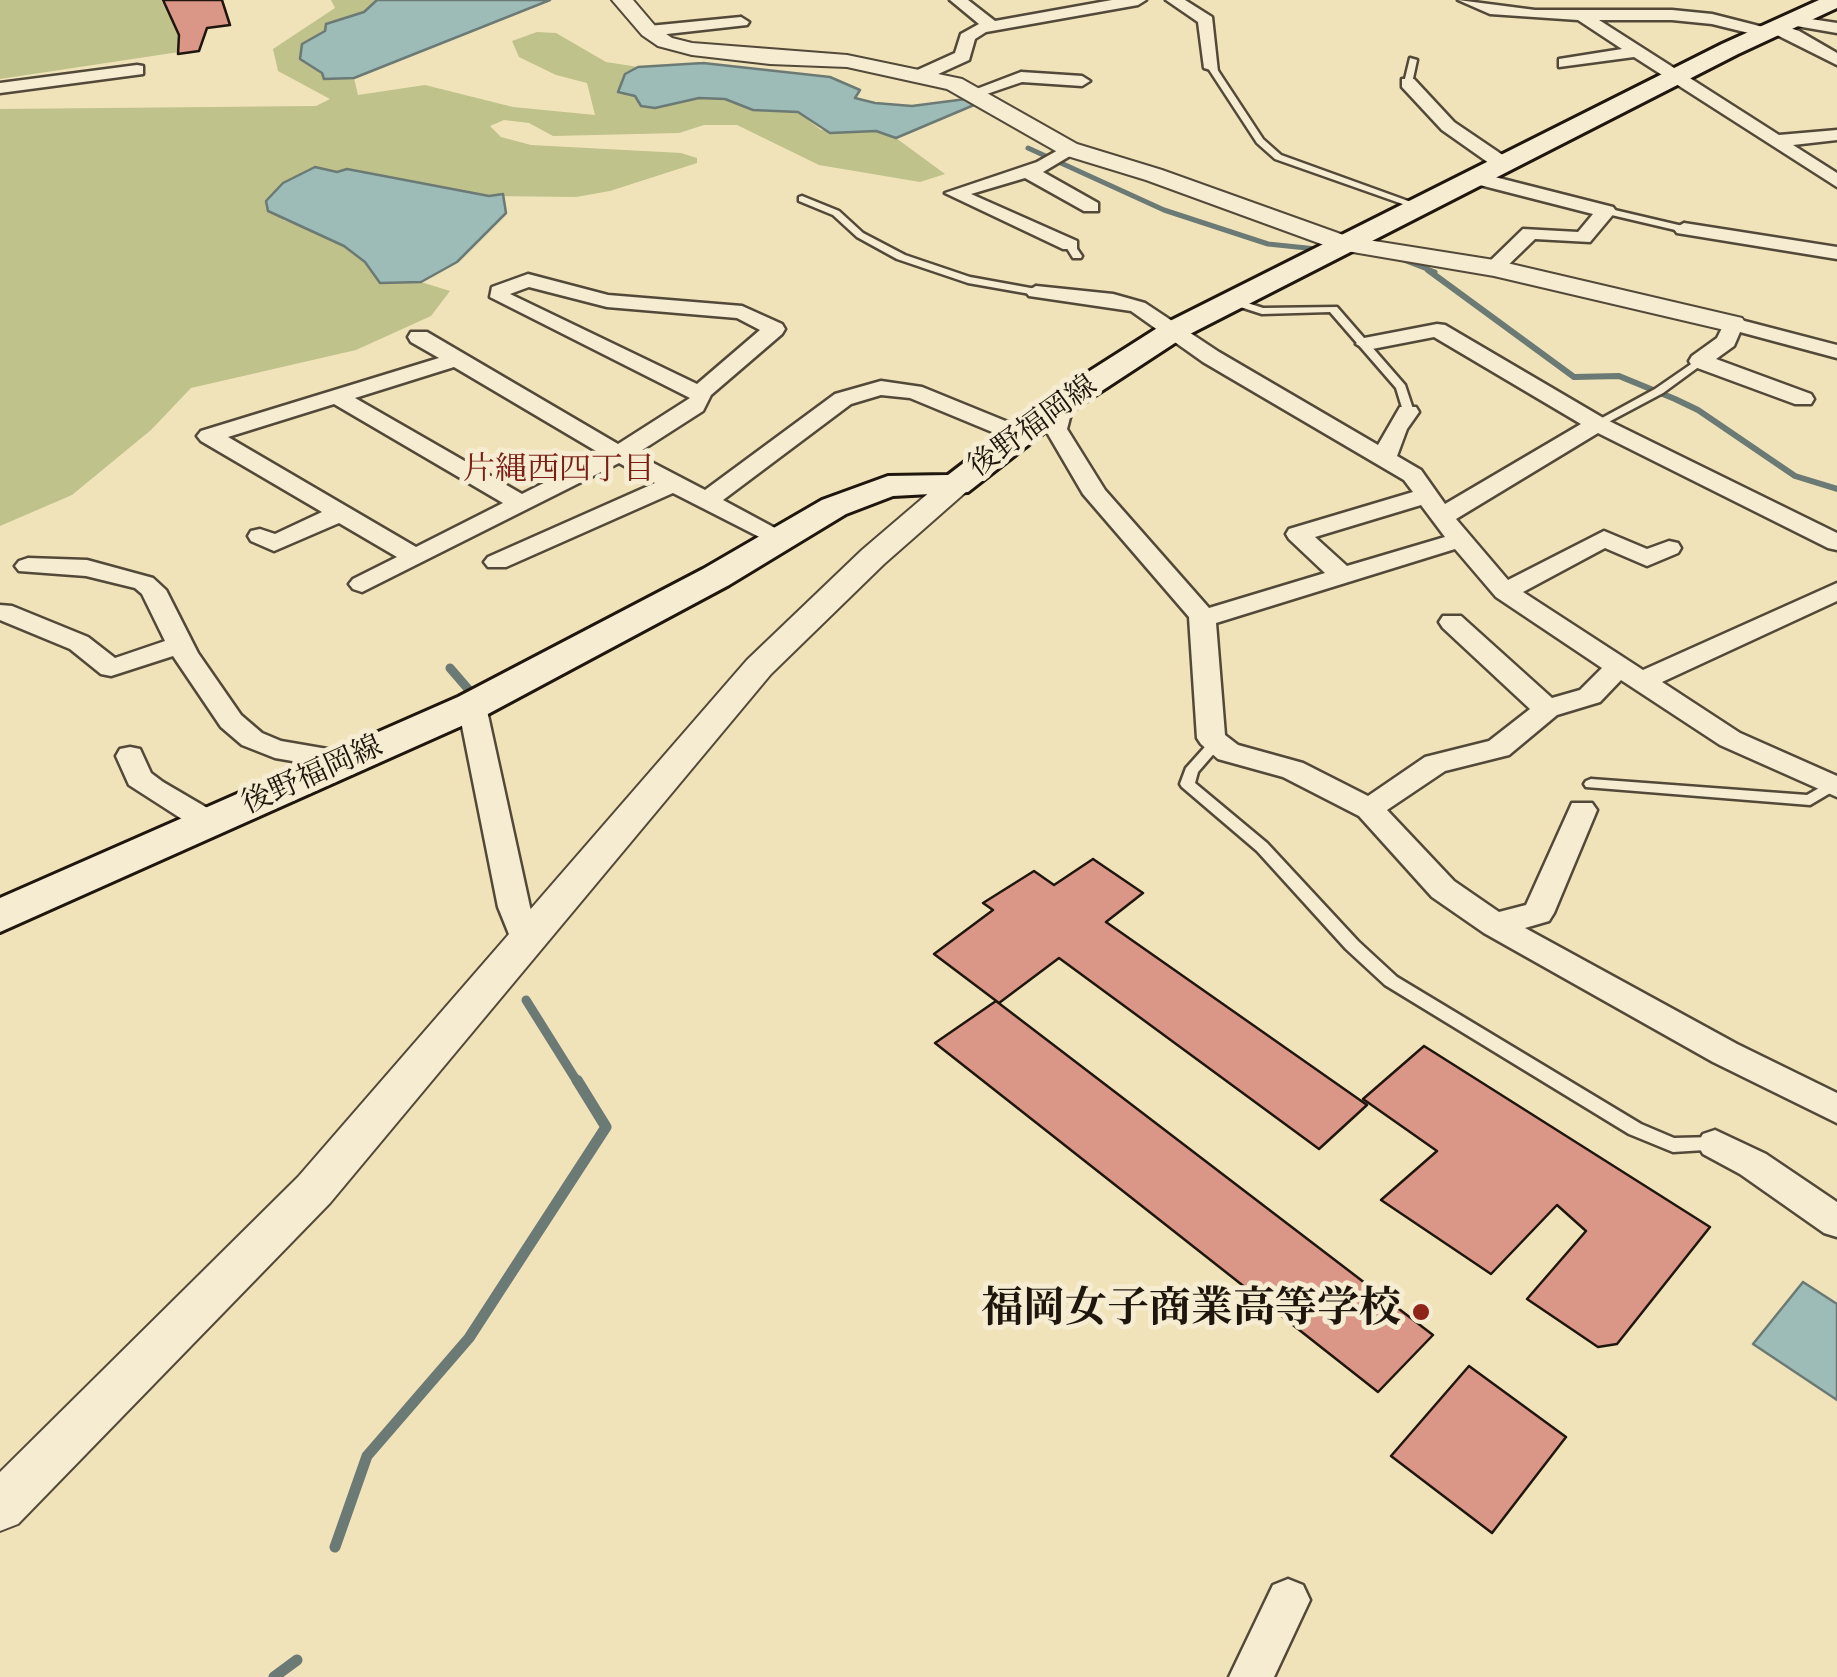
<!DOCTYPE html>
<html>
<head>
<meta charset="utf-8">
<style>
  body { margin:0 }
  canvas { display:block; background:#f0e2b9 }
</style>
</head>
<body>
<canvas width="1837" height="1677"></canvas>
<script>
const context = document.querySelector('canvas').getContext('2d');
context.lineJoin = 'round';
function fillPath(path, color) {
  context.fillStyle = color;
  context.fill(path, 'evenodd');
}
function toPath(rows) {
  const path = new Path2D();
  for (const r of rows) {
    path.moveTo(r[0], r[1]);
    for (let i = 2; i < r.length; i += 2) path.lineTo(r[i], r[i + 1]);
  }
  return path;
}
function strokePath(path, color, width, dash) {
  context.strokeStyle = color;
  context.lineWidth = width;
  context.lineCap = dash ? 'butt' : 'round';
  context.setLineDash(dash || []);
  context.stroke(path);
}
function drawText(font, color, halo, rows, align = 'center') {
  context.font = font + ' "IM FELL Double Pica","Noto Serif JP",serif';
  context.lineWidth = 10;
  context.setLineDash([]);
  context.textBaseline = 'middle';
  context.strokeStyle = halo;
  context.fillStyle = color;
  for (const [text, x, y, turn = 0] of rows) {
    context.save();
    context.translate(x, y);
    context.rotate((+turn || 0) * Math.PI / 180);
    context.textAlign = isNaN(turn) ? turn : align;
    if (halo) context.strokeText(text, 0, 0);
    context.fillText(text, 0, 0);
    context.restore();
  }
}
fillPath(toPath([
  [0,0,161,0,179,35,179,52,0,79],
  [331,0,377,0,364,12,327,24,325,31,302,44,300,59,322,73,324,79,354,78,358,95,425,85,513,107,595,115,587,83,556,75,519,57,512,41,537,32,556,33,606,62,638,67,625,74,635,96,655,108,699,98,725,99,753,110,798,112,821,130,876,131,896,138,945,174,920,182,819,165,737,125,704,125,679,133,553,136,529,123,504,120,490,126,501,137,531,145,681,153,697,158,697,163,610,191,576,197,489,196,347,169,283,220,311,228,344,246,365,262,381,283,421,282,450,291,431,316,356,350,191,388,151,430,72,495,0,526,0,109,316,106,330,99,278,71,273,49,335,8]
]), '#c0c28b');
const water = toPath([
  [377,0,550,0,354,78,324,79,322,73,300,59,302,44,325,31,326,24,364,12,377,0],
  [703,63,830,77,860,90,855,98,875,103,912,106,966,99,974,105,896,138,876,131,830,133,798,112,753,110,725,99,699,98,655,108,641,106,635,96,618,92,625,74,638,67,703,63],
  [315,167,337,172,347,169,489,196,503,194,506,213,457,262,421,282,380,283,365,262,344,246,268,211,266,201,283,183,315,167],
  [1803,1282,1837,1304,1837,1400,1753,1344,1803,1282]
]);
fillPath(water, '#9dbcb8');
strokePath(water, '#6b7a74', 2.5);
strokePath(toPath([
  [1028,148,1164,210,1268,244,1326,250],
  [1401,259,1435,272]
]), '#6b7a74', 5);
strokePath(toPath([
  [1428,270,1574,377,1619,376,1675,399,1698,410,1795,476,1837,489]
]), '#6b7a74', 6);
strokePath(toPath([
  [450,668,469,690],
  [526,1000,578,1083]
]), '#6b7a74', 9);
strokePath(toPath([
  [335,1547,367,1456,469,1338,606,1127,577,1080],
  [274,1677,297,1660]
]), '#6b7a74', 11);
const building = toPath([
  [163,0,222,0,230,25,207,28,199,51,178,54,179,35,163,0],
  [1093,859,1143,893,1106,922,1367,1105,1319,1149,1059,958,999,1003,934,954,993,910,983,903,1034,871,1054,885,1093,859],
  [996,1001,1433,1335,1378,1392,935,1043,996,1001],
  [1424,1046,1710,1227,1617,1344,1598,1347,1527,1299,1586,1231,1557,1205,1491,1274,1381,1200,1437,1151,1363,1099,1424,1046],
  [1469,1366,1566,1437,1492,1533,1391,1456,1469,1366]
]);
fillPath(building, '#da9686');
strokePath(building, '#1f160d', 2.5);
const service = toPath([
  [1410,58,1417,60,1412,83,1408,86,1404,83,1410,58],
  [1209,66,1215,66,1263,139,1281,155,1422,206,1414,208,1275,159,1257,143,1208,68,1209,66],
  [802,196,839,211,863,233,905,255,970,277,1036,289,1041,292,1036,295,968,283,897,259,857,237,833,215,799,201,799,197,802,196],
  [1606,208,1687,227,1689,229,1684,232,1603,213,1601,211,1606,208],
  [1067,243,1073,243,1082,256,1081,258,1073,258,1065,245,1067,243],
  [1232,298,1263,308,1337,307,1405,385,1414,412,1412,414,1404,414,1396,388,1330,312,1262,314,1228,303,1228,299,1232,298],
  [1700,358,1704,359,1704,363,1663,393,1601,426,1597,427,1591,424,1655,389,1700,358],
  [1217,737,1224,742,1198,772,1195,783,1267,843,1358,941,1397,977,1641,1124,1674,1138,1715,1137,1721,1139,1724,1144,1721,1149,1673,1152,1629,1134,1385,985,1346,949,1257,851,1182,787,1180,784,1186,768,1212,739,1217,737],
  [1591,779,1807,795,1833,780,1837,781,1837,789,1810,805,1586,787,1584,784,1586,781,1591,779]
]);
const minor = toPath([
  [950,0,968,0,995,21,1112,0,1146,0,1138,5,986,32,975,39,969,60,925,80,913,80,913,72,955,53,961,34,979,24,950,0],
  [1166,0,1185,0,1212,17,1218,72,1204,68,1198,22,1166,0],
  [1458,0,1535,10,1672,10,1712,14,1767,28,1775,23,1799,31,1837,53,1837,65,1773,33,1765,37,1712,24,1672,20,1599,20,1779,135,1837,130,1837,140,1793,145,1837,173,1837,187,1634,57,1559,67,1559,59,1622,49,1578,20,1490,14,1458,0],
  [1791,16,1837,23,1837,33,1785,24,1785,18,1791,16],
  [741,17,749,22,747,25,649,36,641,31,649,26,741,17],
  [137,65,143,66,143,74,0,93,0,83,137,65],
  [1021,72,1082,76,1090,81,1082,86,1022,82,975,98,966,93,1021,72],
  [1402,79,1414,79,1454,122,1510,160,1510,168,1496,168,1442,130,1402,87,1402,79],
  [1069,144,1078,149,1075,153,1043,172,1098,203,1098,211,1084,211,1025,178,971,194,1077,241,1077,249,1063,249,945,193,1037,162,1069,144],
  [1475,172,1613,207,1616,211,1590,242,1535,239,1501,272,1487,272,1487,264,1523,229,1578,232,1593,214,1468,182,1468,174,1475,172],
  [1684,223,1837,247,1837,259,1677,233,1674,229,1684,223],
  [528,274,608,295,742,306,782,324,785,329,782,334,711,395,703,411,636,454,705,490,835,394,881,381,922,387,1030,431,1034,436,1030,441,1014,441,910,398,881,395,851,404,723,500,788,535,791,540,788,545,779,547,673,493,506,567,488,567,484,562,488,557,655,483,619,463,362,592,353,589,349,584,353,579,397,557,339,523,274,551,251,541,248,536,251,531,260,529,275,534,322,512,201,441,197,436,201,431,439,358,411,342,408,337,411,332,427,332,618,444,690,398,490,297,492,287,528,274],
  [529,287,607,307,737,318,760,330,697,384,510,294,529,287],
  [454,367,596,451,601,454,522,494,355,398,454,367],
  [334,404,503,503,416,547,228,437,334,404],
  [1036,286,1113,294,1145,303,1219,352,1378,445,1400,407,1416,407,1419,412,1407,429,1397,456,1421,470,1445,504,1581,424,1434,337,1367,350,1356,344,1359,339,1437,324,1445,325,1605,419,1837,533,1837,550,1828,548,1598,433,1456,519,1508,580,1604,531,1647,549,1669,541,1678,543,1681,548,1678,553,1647,566,1605,548,1523,592,1643,670,1837,583,1837,601,1662,682,1740,733,1837,776,1837,797,1720,745,1621,680,1600,702,1557,715,1509,755,1445,771,1387,810,1454,881,1499,912,1526,905,1572,803,1592,803,1597,810,1554,913,1549,921,1525,928,1737,1044,1837,1093,1837,1123,1713,1062,1484,933,1432,897,1359,816,1283,777,1218,759,1201,744,1197,738,1189,617,1083,494,1045,429,1055,397,1071,397,1074,402,1067,429,1105,490,1209,608,1325,573,1289,539,1286,534,1289,529,1413,492,1404,480,1203,362,1131,311,1029,296,1026,292,1036,286],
  [1421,505,1445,537,1347,566,1315,537,1421,505],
  [1455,549,1496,597,1602,668,1580,690,1552,698,1461,616,1443,616,1439,622,1443,628,1530,709,1489,741,1425,757,1368,796,1303,763,1238,745,1225,735,1216,623,1455,549],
  [1733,318,1837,345,1837,358,1740,332,1734,346,1716,359,1811,394,1814,399,1811,404,1795,404,1692,366,1689,361,1692,356,1717,338,1726,320,1733,318],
  [28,558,87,560,153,578,166,590,198,653,241,715,262,733,281,741,345,752,355,754,359,761,355,768,345,770,275,758,242,745,221,727,173,656,111,676,101,674,70,649,0,620,0,605,12,606,88,637,115,658,165,641,142,594,135,588,86,576,19,571,15,566,19,561,28,558],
  [472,697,482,700,486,706,530,907,542,941,537,949,526,952,515,949,498,907,458,706,462,700,472,697],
  [130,747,140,749,151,773,163,782,221,816,225,823,221,830,199,830,129,785,116,756,120,749,130,747],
  [1715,1130,1766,1154,1837,1202,1837,1237,1824,1233,1740,1174,1703,1154,1697,1144,1703,1134,1715,1130],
  [1288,1579,1303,1585,1310,1600,1274,1677,1229,1677,1273,1585,1288,1579]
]);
const tertiary = toPath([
  [612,0,633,0,656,27,672,38,692,43,847,55,962,79,1077,144,1162,170,1349,237,1494,260,1742,318,1746,324,1733,332,1494,276,1335,249,1146,180,1061,154,947,89,847,67,770,64,692,55,658,46,642,35,612,0],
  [956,476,967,479,971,485,967,491,884,564,771,674,330,1203,18,1524,0,1531,0,1472,298,1177,747,660,862,550,945,479,956,476]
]);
const secondary = toPath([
  [1819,0,1837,0,1837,8,1738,54,1184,337,1074,409,968,492,893,496,846,514,729,585,486,715,0,932,0,898,458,697,703,569,822,500,888,476,948,475,1052,395,1162,325,1722,44,1819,0]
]);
strokePath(service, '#534938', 5);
strokePath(minor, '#534938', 5);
strokePath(tertiary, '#534938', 4);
strokePath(secondary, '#1f160d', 6);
fillPath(service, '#f5ecd2');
fillPath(minor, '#f5ecd2');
fillPath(tertiary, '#f5ecd2');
fillPath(secondary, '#f5ecd2');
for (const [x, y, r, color] of [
  [1421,1312,10,"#8f2418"]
]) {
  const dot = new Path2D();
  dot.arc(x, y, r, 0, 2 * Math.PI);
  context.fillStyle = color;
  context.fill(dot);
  strokePath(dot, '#f5ecd2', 4);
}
drawText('30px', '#1f160d', '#f5ecd2', [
  ["後野福岡線",1034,428,-36],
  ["後野福岡線",313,777,-24]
]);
drawText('32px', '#7a1f14', '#f5ecd2', [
  ["片縄西四丁目",559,472]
]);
drawText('bold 42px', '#1f160d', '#f5ecd2', [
  ["福岡女子商業高等学校",1401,1312]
], 'right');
</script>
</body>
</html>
